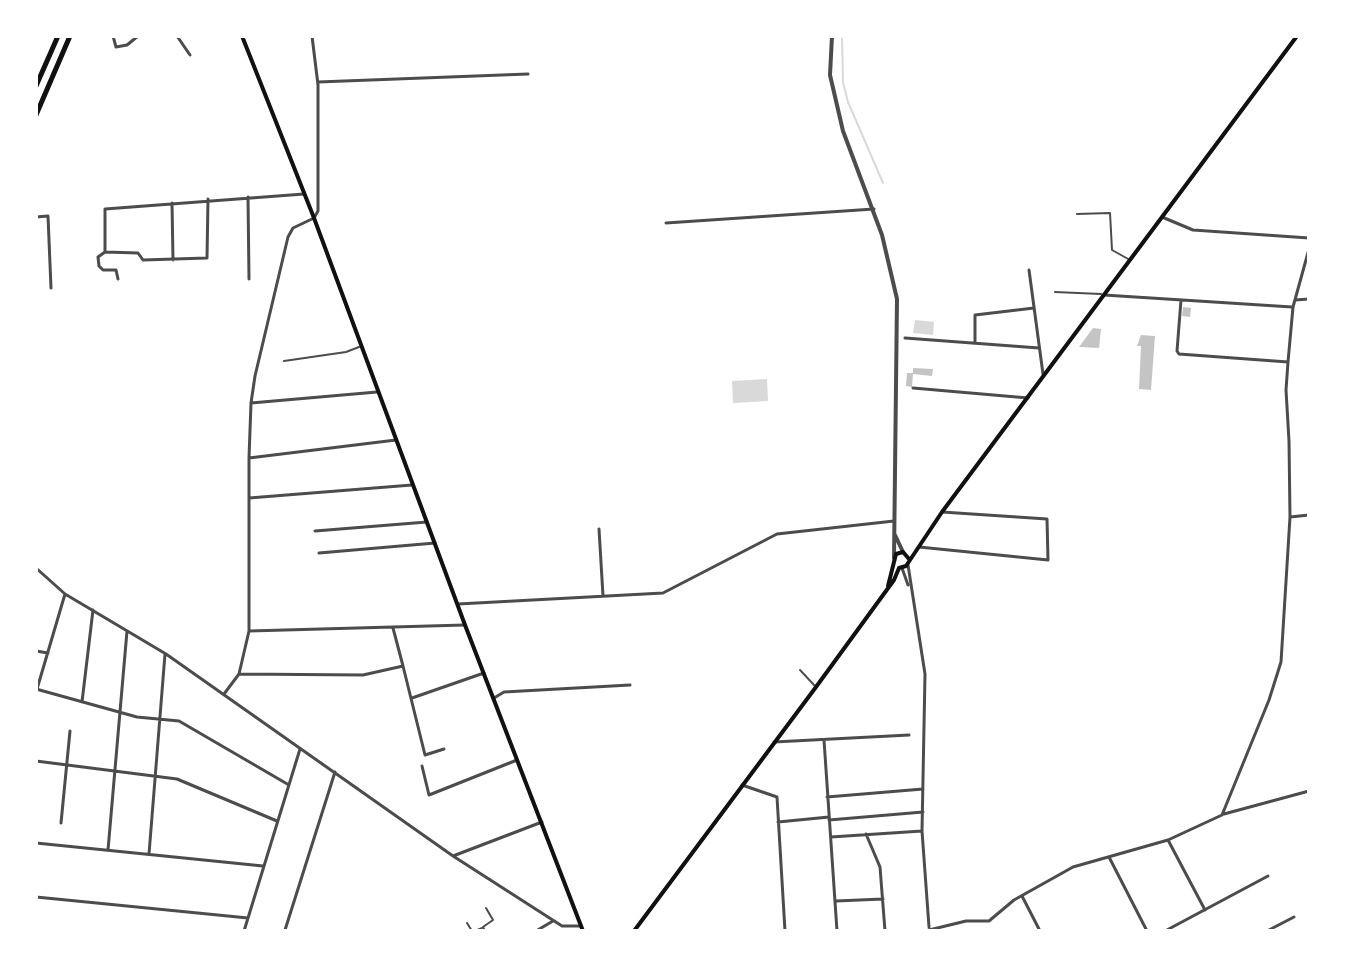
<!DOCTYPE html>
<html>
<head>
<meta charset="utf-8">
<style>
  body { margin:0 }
  #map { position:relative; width:1345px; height:967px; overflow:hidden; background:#fff; font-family:"Open Sans",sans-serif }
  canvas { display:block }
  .frame { position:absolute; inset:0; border:38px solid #fff; pointer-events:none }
</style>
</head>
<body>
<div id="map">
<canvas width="1345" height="967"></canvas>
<div class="frame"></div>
</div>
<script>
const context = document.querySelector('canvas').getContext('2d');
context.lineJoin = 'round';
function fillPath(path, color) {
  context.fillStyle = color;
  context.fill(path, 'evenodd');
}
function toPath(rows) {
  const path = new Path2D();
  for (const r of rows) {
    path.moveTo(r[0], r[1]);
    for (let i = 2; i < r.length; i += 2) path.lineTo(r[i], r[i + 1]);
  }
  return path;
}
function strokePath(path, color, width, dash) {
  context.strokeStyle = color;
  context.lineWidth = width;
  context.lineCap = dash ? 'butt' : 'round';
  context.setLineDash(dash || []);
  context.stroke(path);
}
fillPath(toPath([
  [915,320,934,322,933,335,913,333],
  [767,379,768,401,733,403,732,381]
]), '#d9d9d9');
strokePath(toPath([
  [842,36,843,82,848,102,883,183]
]), '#d9d9d9', 2);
fillPath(toPath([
  [1183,307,1191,308,1190,317,1182,316],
  [1093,328,1101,329,1099,348,1079,347],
  [1141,335,1155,336,1151,390,1139,389,1141,346,1137,346],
  [913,368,933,369,932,376,913,374,912,387,906,386,907,373,913,373]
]), '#c4c4c4');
strokePath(toPath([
  [1077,214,1110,213,1112,250,1130,260],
  [1055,292,1101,294],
  [284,361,346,352,359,347],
  [800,670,815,686],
  [467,923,472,931],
  [475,931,482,928],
  [485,931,483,927,493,920,486,908]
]), '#4c4c4c', 2);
strokePath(toPath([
  [113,36,116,47,127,45,138,36],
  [177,36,190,55],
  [318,82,528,74],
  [248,197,249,279],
  [172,203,173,260],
  [36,217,48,216,51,288],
  [1162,217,1193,230,1309,238],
  [666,223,874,209],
  [105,252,105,209,304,194],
  [1029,270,1043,374],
  [118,279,116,270,103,270,99,266,98,257,105,252,138,253,143,260,207,258,208,199],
  [1104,295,1292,307],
  [1181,300,1177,351,1179,354,1288,362],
  [1295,300,1309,299],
  [905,338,1039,348],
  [975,343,975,315,1034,308],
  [913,388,1028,398],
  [251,403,377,392],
  [249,458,396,440],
  [249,498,412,485],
  [1290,517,1309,515],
  [599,529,603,596],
  [315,531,427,522],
  [919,547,1048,560,1047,519,942,512],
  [319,553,435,543],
  [908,565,925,674,922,831,929,927],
  [36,568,65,594,166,654,453,856,562,926,581,926],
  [902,568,908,585],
  [458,604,663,593,777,534,894,521],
  [393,628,403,666],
  [249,631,465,625],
  [36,651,48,653],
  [239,674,363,675,403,666,425,755,444,749],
  [36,689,137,717,179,721,289,785],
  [37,689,65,594],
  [224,694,239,674,249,631,249,458,251,403,255,376,288,237,293,228,314,218,318,211,318,85,312,36],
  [412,698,484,673],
  [494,698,504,692,630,685],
  [82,702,93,610],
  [824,740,837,931],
  [774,742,909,735],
  [36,761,177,779,277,821],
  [422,766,429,795,517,760],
  [742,785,777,797,785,931],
  [827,797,923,789],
  [1224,814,1309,791],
  [829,820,923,812],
  [778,822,829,817],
  [61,823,70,731],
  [866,834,880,867,885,931],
  [831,837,922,831],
  [1168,840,1205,910],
  [36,843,263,866],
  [108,850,127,631],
  [149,854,165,654],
  [453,856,542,822],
  [1109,857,1147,931],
  [1022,896,1040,931],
  [36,897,248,918],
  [836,901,883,899],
  [285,930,335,772],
  [244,931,300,749],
  [536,931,553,921],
  [925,931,966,921,989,921,1014,900,1073,867,1168,840,1222,815,1269,700,1281,662,1290,517,1289,441,1286,390,1288,362,1293,307,1309,249],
  [1165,931,1268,876],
  [1267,931,1294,917]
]), '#4c4c4c', 3);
strokePath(toPath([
  [832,36,830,75,843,131,882,235,897,299,894,558],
  [895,535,903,552]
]), '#4c4c4c', 4);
strokePath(toPath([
  [242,36,314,218,465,625,583,931],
  [899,568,906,566,942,512,1297,36],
  [888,586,896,554,903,552,909,559],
  [634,931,816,687,894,580,899,568]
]), '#111', 4);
strokePath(toPath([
  [36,86,58,36],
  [36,115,70,36]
]), '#111', 5);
</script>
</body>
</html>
